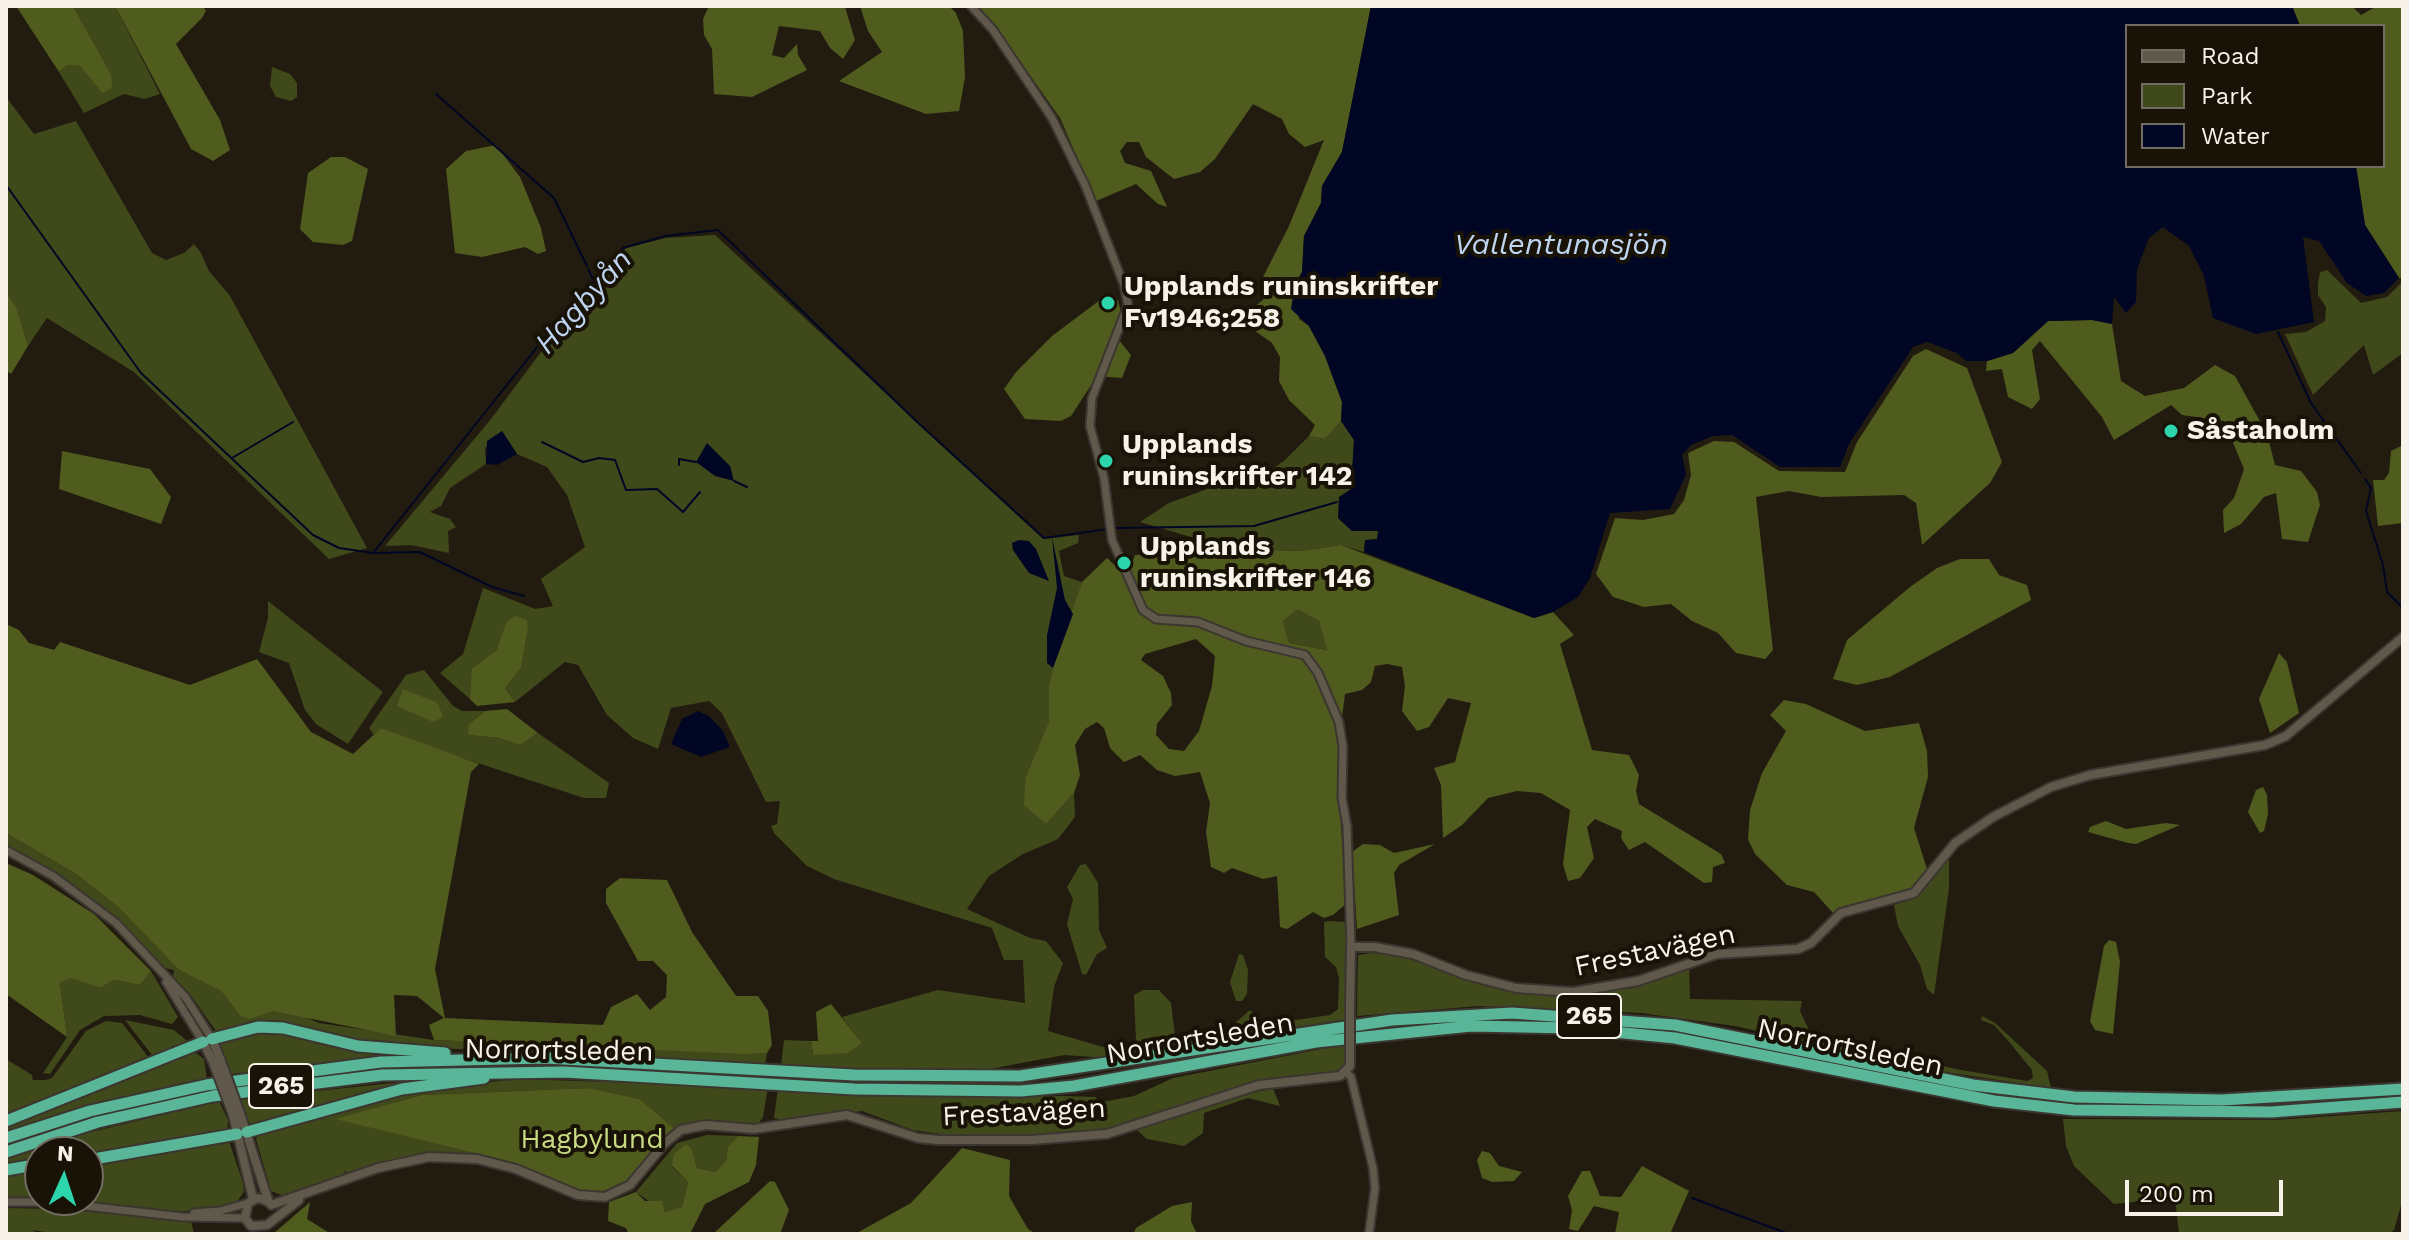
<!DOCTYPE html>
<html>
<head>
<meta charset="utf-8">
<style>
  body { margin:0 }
  #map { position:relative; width:2409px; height:1240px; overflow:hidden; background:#221c10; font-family:"Work Sans",sans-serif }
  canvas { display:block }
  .frame { position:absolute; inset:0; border:8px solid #f7f3eb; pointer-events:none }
  .legend { position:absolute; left:2125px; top:24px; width:260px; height:144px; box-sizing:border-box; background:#191307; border:2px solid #726d62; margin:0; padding:10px 14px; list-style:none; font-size:24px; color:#f7f3eb }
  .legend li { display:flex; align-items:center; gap:16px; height:40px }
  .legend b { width:40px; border:2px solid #726d62 }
  .north { position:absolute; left:24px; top:1136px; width:80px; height:80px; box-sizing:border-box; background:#191307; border:2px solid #726d62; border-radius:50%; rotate:3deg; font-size:22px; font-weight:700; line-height:32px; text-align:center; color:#f7f3eb }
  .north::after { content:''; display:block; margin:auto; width:28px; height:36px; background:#2cd5ab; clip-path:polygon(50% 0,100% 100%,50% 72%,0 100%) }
  .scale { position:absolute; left:2125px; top:1180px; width:158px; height:36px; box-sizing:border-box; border:4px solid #f7f3eb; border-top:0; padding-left:10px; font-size:24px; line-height:28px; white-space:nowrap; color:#f7f3eb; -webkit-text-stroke:6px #191307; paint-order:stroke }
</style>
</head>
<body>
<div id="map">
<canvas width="2409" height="1240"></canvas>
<div class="frame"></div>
<ul class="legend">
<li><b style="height:10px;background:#60594b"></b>Road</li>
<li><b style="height:22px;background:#40491a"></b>Park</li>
<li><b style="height:22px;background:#000623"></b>Water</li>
</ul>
<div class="north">N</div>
<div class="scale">200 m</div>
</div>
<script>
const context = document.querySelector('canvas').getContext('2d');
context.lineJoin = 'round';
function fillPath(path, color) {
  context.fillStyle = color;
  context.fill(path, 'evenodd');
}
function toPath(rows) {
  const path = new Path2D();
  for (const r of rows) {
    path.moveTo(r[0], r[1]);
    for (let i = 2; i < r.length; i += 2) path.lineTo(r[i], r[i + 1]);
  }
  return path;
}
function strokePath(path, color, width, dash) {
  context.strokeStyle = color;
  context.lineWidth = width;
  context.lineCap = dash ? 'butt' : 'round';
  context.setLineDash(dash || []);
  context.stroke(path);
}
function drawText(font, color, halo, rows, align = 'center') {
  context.font = font + ' "Work Sans",sans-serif';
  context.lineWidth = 8;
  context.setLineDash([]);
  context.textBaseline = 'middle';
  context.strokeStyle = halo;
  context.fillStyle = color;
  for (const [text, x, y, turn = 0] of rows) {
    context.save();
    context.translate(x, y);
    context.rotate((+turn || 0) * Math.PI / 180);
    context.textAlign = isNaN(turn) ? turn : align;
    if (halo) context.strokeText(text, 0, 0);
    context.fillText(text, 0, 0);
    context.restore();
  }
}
fillPath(toPath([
  [73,6,115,6,160,94,145,99,124,94,84,113,59,72,67,65,80,66,102,93,111,74],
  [272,67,290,74,297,83,297,97,291,101,276,97,270,86],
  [6,97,34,134,76,121,152,253,166,260,184,253,194,244,201,253,209,271,230,296,367,548,329,559,134,372,47,318,28,346,16,306,6,292],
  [715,235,1043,539,1079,535,1078,543,1059,551,1064,576,1082,582,1049,686,1049,721,1026,776,1046,824,1074,793,1075,817,1058,839,1023,854,989,876,967,909,1030,938,1046,941,1063,963,1054,987,1048,1031,1117,1051,1132,1047,1136,1040,1134,995,1143,990,1159,990,1171,1003,1175,1034,1185,1037,1225,1032,1250,1010,1262,1025,1330,1015,1338,1009,1339,979,1336,967,1325,957,1324,922,1328,921,1347,922,1347,1019,1108,1058,1064,1055,979,1071,897,1073,781,1066,784,1040,811,1041,813,1055,862,1043,842,1017,938,990,1025,1003,1023,960,1004,960,992,928,834,879,807,866,774,833,771,826,777,824,780,801,766,802,722,713,709,701,671,708,658,749,633,738,607,715,578,665,565,662,515,702,505,688,521,668,528,629,506,622,498,650,473,669,470,699,440,673,463,654,483,588,535,609,553,606,541,579,585,547,567,495,547,467,517,454,502,431,485,448,486,464,450,488,441,506,430,512,450,519,456,527,448,531,449,553,411,545,385,546,491,419,553,336,626,248,666,238],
  [2327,270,2361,303,2387,297,2403,281,2403,353,2373,375,2364,345,2313,395,2285,334,2306,332,2325,321,2326,307,2318,295,2318,283,2320,272],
  [1341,421,1354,440,1351,490,1338,518,1352,531,1378,531,1378,539,1365,541,1364,552,1341,545,1301,551,1232,549,1140,522,1169,503,1210,488,1260,477,1284,461,1309,436,1325,439],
  [268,601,383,692,348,744,316,724,305,710,289,663,259,652,268,618],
  [1299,608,1319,621,1328,650,1289,643,1283,621],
  [424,670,453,706,462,711,485,711,469,724,469,735,499,738,520,745,538,733,609,783,606,798,584,798,438,750,305,1017,319,1023,434,1040,767,1053,765,1065,381,1045,285,1024,218,1034,190,994,173,977,174,970,165,968,103,907,61,876,6,846,6,833,76,874,118,907,179,970,221,991,240,1016,413,741,381,728,374,735,369,728,406,675],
  [1949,859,1949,888,1934,995,1927,989,1920,965,1898,926,1894,905,1912,899],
  [1086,864,1098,883,1099,930,1107,948,1097,954,1086,975,1082,974,1067,924,1073,899,1067,887,1080,865],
  [1384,951,1510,991,1536,995,1573,995,1631,988,1689,967,1690,999,1802,1001,1800,1011,1813,1039,1961,1070,2027,1081,2033,1078,2032,1070,2010,1043,1994,1025,1981,1020,1982,1016,1995,1023,2047,1071,2051,1088,1926,1069,1735,1026,1641,1013,1479,1006,1357,1016,1358,955],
  [1239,954,1243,955,1248,970,1247,994,1242,1001,1236,1001,1230,982],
  [151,971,178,1017,172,1024,140,1015,104,1016,80,1030,50,1074,43,1073,67,1037,60,983,70,977,100,988,114,980,140,985],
  [125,1020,174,1030,187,1041,152,1055],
  [106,1021,122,1023,149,1058,6,1119,6,1059,32,1075,33,1080,46,1080,52,1078,86,1031],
  [249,1032,285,1033,345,1047,407,1055,231,1074,216,1042],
  [1347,1044,1347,1064,1338,1072,1258,1082,1106,1132,961,1137,913,1130,862,1111,790,1122,774,1118,778,1088,940,1097,1064,1096,1095,1097,1102,1102,1134,1096,1173,1078],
  [192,1050,204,1059,207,1080,58,1115,6,1133,6,1127,25,1117],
  [431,1079,254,1125,246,1121,240,1099],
  [517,1079,768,1087,763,1117,759,1123,699,1123,675,1129,640,1099,589,1088,422,1095,337,1119,515,1163,460,1153,417,1155,351,1174,345,1171,344,1176,290,1198,271,1191,256,1139,259,1134,410,1092],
  [1273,1088,1280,1106,1248,1098,1204,1113,1203,1133,1184,1146,1147,1139,1137,1130,1225,1099],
  [219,1101,228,1120,227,1133,88,1157,88,1152,40,1152,40,1162,6,1166,6,1158,54,1141],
  [2403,1111,2403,1198,2394,1230,2389,1234,2179,1234,2175,1198,2114,1204,2074,1166,2066,1146,2063,1119,2276,1120],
  [707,1135,738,1136,728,1147,726,1161,715,1172,697,1168,692,1149,672,1167,688,1182,682,1207,664,1212,636,1192,677,1143],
  [228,1138,243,1183,244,1192,235,1204,178,1212,57,1200,88,1200,88,1164,178,1151],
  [40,1169,40,1199,6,1199,6,1173],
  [6,1208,57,1209,191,1221,194,1234,58,1234,32,1230,39,1234,6,1234]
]), '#40491a');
fillPath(toPath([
  [16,6,73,6,111,74,112,88,102,93,80,66,67,65,59,72],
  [115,6,203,6,206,11,202,18,176,44,220,120,230,150,213,161,191,149],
  [709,6,845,7,855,40,843,59,830,48,820,31,779,26,772,55,784,58,797,44,798,55,807,70,752,97,714,94,712,49,704,35,703,19],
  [860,6,949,6,956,13,963,31,965,77,959,111,926,114,839,81,882,52,868,31],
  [974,6,1371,6,1342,152,1322,186,1321,203,1304,236,1302,273,1295,284,1299,319,1309,326,1325,356,1342,402,1341,421,1325,439,1309,436,1315,425,1289,400,1279,381,1280,357,1272,343,1251,328,1254,307,1263,300,1262,279,1289,226,1324,140,1305,147,1289,134,1282,119,1253,104,1215,159,1200,172,1174,179,1146,157,1139,142,1127,142,1120,151,1125,163,1151,171,1167,207,1158,204,1136,184,1096,201,1060,118,1017,57],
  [2292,6,2352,6,2361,15,2377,6,2403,6,2403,278,2399,278,2365,225,2356,166,2383,166,2383,26,2300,26],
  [496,145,520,177,541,228,546,251,538,254,525,247,482,257,455,253,446,169,466,151],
  [331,157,345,157,368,169,352,241,343,245,313,242,300,229,308,173],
  [6,292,16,306,28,346,11,374,6,370],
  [1100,300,1118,300,1121,313,1114,334,1131,355,1122,378,1097,376,1071,416,1061,421,1025,419,1004,389,1016,372,1052,336],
  [2092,320,2112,324,2121,381,2145,396,2184,388,2215,365,2235,376,2267,434,2275,465,2301,471,2317,492,2320,505,2308,542,2282,539,2276,493,2264,497,2241,524,2224,533,2223,510,2234,498,2244,469,2224,421,2182,415,2171,405,2114,440,2102,417,2040,341,2032,350,2040,399,2032,409,2008,397,2002,369,1986,371,1987,361,2013,353,2048,321],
  [1926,349,1967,368,2002,462,1990,483,1922,545,1916,503,1904,495,1821,497,1789,491,1756,497,1773,650,1765,659,1736,653,1718,633,1692,621,1671,604,1644,607,1613,597,1596,574,1615,518,1643,520,1674,514,1684,500,1691,475,1688,453,1714,441,1734,442,1779,471,1845,472,1857,442,1913,356],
  [2403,445,2403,523,2378,526,2373,480,2384,480,2389,473,2391,451],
  [62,451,150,469,171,497,161,524,59,489],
  [1341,545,1534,618,1553,612,1574,635,1560,644,1592,750,1629,755,1639,775,1636,791,1639,804,1721,854,1725,863,1713,867,1712,882,1704,883,1645,842,1629,850,1621,838,1622,831,1595,819,1587,827,1594,858,1580,878,1568,881,1563,864,1570,810,1541,793,1517,791,1488,798,1462,825,1443,838,1441,785,1434,768,1455,762,1471,703,1448,698,1429,727,1417,731,1402,711,1405,686,1402,667,1387,664,1375,666,1371,682,1362,690,1345,694,1339,741,1339,793,1346,904,1333,915,1324,918,1313,912,1287,929,1280,927,1277,876,1263,879,1232,868,1224,873,1211,867,1206,832,1210,803,1200,772,1175,776,1157,770,1140,755,1124,762,1110,748,1104,728,1097,722,1085,729,1075,745,1080,775,1074,793,1046,824,1024,805,1026,776,1049,721,1049,686,1055,660,1082,582,1107,558,1121,571,1132,563,1135,555,1232,549,1301,551],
  [1298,609,1319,621,1327,650,1289,643,1283,621],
  [1196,639,1215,656,1212,686,1199,731,1184,751,1169,749,1156,735,1157,724,1172,705,1171,693,1163,676,1141,660,1145,654],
  [1960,559,1989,559,1999,575,2027,585,2031,600,1890,677,1857,685,1833,679,1847,640,1910,587,1937,568],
  [516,616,527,620,528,629,521,668,505,688,515,702,477,706,470,699,472,669,497,650,506,622],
  [6,624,19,630,29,643,54,650,60,642,190,685,257,659,311,732,353,754,381,728,479,764,471,772,435,969,445,1018,603,1025,611,1007,637,994,650,1010,666,997,667,975,653,961,638,961,606,903,606,889,620,878,667,880,692,932,736,996,758,996,768,1011,772,1045,767,1053,745,1054,434,1040,429,1025,444,1018,417,996,394,995,396,1036,273,1011,250,1019,240,1016,221,991,179,970,118,907,76,874,6,833],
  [2279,653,2287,662,2299,713,2270,733,2259,699],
  [403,689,438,703,443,717,433,722,397,706],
  [1784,700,1806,704,1865,731,1919,723,1927,751,1928,777,1914,828,1927,869,1912,888,1895,896,1859,903,1834,914,1814,892,1787,885,1755,854,1748,839,1750,810,1762,773,1786,731,1770,715],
  [507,709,538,733,520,745,499,738,468,735,469,724,485,711],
  [2263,787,2267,795,2268,814,2264,831,2260,833,2248,812,2256,790],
  [2106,821,2126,829,2166,823,2180,825,2136,844,2128,843,2088,832,2090,827],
  [1363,844,1380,845,1394,853,1435,844,1399,865,1394,873,1399,915,1357,929,1352,852],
  [6,863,33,875,94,914,151,971,140,985,114,980,100,988,71,978,60,983,67,1037,6,994],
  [2109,940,2116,942,2120,962,2113,1034,2095,1030,2090,1021,2104,946],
  [831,1004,862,1043,847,1053,813,1055,811,1041,818,1041,816,1012],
  [589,1088,640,1099,675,1129,618,1190,600,1194,582,1191,515,1163,335,1119,422,1095],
  [738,1136,759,1137,756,1165,749,1182,705,1204,690,1234,629,1234,626,1228,608,1221,609,1202,636,1192,645,1201,662,1201,664,1212,682,1207,688,1182,672,1166,674,1154,686,1144,692,1149,697,1168,715,1172,726,1161,728,1147],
  [962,1148,1010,1160,1009,1196,1028,1229,1036,1234,855,1234,911,1203],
  [1482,1151,1490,1153,1499,1166,1522,1172,1514,1181,1492,1182,1482,1178,1477,1160],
  [1642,1166,1689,1191,1670,1234,1615,1234,1619,1212,1594,1206,1578,1231,1569,1229,1572,1210,1568,1196,1582,1171,1590,1171,1600,1196,1621,1197],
  [770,1181,775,1182,789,1210,780,1234,713,1234],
  [310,1202,307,1219,331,1234,273,1234],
  [1192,1202,1191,1221,1197,1234,1133,1234,1136,1228,1172,1206]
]), '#505b1e');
fillPath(toPath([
  [1371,6,2292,6,2300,26,2127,26,2127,166,2356,166,2365,225,2399,278,2384,293,2366,296,2347,283,2319,241,2303,237,2314,322,2256,334,2213,318,2204,276,2189,246,2163,227,2149,238,2137,269,2136,302,2126,313,2114,297,2112,324,2092,320,2048,321,2013,353,1987,361,1966,361,1957,353,1927,342,1913,347,1849,444,1840,467,1780,467,1732,435,1713,436,1691,445,1682,455,1686,475,1670,509,1610,513,1590,578,1578,597,1553,612,1534,618,1364,552,1365,540,1377,539,1378,531,1352,531,1338,518,1339,497,1351,489,1354,440,1341,421,1342,402,1325,356,1309,326,1291,309,1295,284,1302,272,1304,236,1321,203,1322,186,1342,152],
  [502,431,517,454,497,465,486,464,487,441],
  [707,443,730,466,734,481,715,476,696,462],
  [1052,537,1065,600,1073,614,1053,668,1047,663,1047,635,1057,588],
  [1019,540,1029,541,1036,549,1049,581,1029,573,1013,550,1012,543],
  [698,711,709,716,723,731,730,747,701,757,671,744,682,719]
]), '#000623');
strokePath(toPath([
  [436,94,554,198,587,266],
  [6,185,141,373,313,535,339,548,373,553,420,552,492,587,524,596],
  [588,269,593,279],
  [2278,332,2311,403,2361,473],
  [542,442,583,462,599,458,615,460,626,490,657,489,683,512,700,492],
  [232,458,293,422],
  [679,465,679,459,696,462],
  [2365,479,2371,488,2366,511,2383,565,2387,592,2403,608],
  [734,481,747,487],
  [1114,528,1254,526,1337,502],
  [373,553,546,336,623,248,665,236,718,230,915,420,1044,538,1108,529],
  [1692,1198,1789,1234]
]), '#000623', 2);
const tertiary = toPath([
  [971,6,993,30,1052,118,1085,185,1124,285,1128,305,1092,398,1090,426,1104,478,1112,540,1143,610,1156,619,1198,622,1246,641,1305,655,1318,673,1339,722,1343,747,1342,798,1347,826,1351,947],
  [6,850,53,876,116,923,186,998,212,1039],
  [166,982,203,1042],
  [1347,1073,1351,1077,1373,1168,1375,1188,1369,1234],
  [6,1202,50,1202,183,1217,245,1218],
  [194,1213,220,1211,248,1203]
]);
const secondary = toPath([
  [1350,1005,1351,947,1374,947,1413,954,1466,975,1516,988,1573,992,1638,981,1717,954,1798,949,1811,943,1841,913,1914,893,1955,843,1993,817,2051,787,2090,775,2265,745,2286,736,2403,637],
  [213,1062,203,1042,212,1039,221,1061],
  [240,1113,269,1203],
  [233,1115,253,1199],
  [267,1201,258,1198,248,1203,245,1218,251,1226,267,1225,299,1200],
  [271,1205,378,1168,429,1157,477,1159,516,1169,578,1195,605,1197,630,1185,665,1143,681,1130,706,1125,754,1129,847,1115,918,1138,938,1140,1031,1140,1107,1134,1259,1085,1340,1076,1350,1066,1350,1053]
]);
const motorway = toPath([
  [212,1039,258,1027,283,1028,358,1046,445,1053],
  [6,1121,203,1042],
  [247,1132,402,1089,484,1078],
  [6,1138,90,1111,206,1085,381,1062,545,1058,854,1075,1020,1076,1392,1020,1512,1013,1675,1025,1973,1085,2074,1097,2222,1100,2403,1089],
  [6,1152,98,1122,213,1096,382,1075,564,1072,854,1089,1021,1091,1074,1086,1316,1042,1471,1026,1573,1028,1675,1038,1994,1101,2074,1110,2271,1112,2403,1102],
  [88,1160,237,1134],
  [6,1170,40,1164]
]);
strokePath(tertiary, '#3b3630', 11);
strokePath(secondary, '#3b3630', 12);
strokePath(motorway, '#3b3630', 15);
strokePath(tertiary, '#60594b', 7);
strokePath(secondary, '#60594b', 8);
strokePath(motorway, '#59b699', 11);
const secondaryBridge = toPath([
  [1350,1005,1350,1053],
  [221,1061,240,1113],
  [213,1062,233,1115]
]);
strokePath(secondaryBridge, '#3b3630', 12, []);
strokePath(secondaryBridge, '#60594b', 8);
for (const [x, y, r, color] of [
  [1108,303,8,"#2cd5ab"],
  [2171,431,8,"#2cd5ab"],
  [1106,461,8,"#2cd5ab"],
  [1124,563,8,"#2cd5ab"]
]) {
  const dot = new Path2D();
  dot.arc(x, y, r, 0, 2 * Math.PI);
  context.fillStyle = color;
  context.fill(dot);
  strokePath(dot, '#191307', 3);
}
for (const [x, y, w] of [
  [1589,1016,64],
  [281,1086,64]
]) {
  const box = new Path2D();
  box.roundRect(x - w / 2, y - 22, w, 44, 6);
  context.fillStyle = '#191307';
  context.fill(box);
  strokePath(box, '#f7f3eb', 2);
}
drawText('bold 26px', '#f7f3eb', null, [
  ["265",1589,1016],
  ["265",281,1086]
]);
drawText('bold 28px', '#f7f3eb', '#191307', [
  ["Upplands runinskrifter",1124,287],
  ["Fv1946;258",1124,319],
  ["Såstaholm",2187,431],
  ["Upplands",1122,445],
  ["runinskrifter 142",1122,477],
  ["Upplands",1140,547],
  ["runinskrifter 146",1140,579]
], 'left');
drawText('28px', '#f7f3eb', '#191307', [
  ["Frestavägen",1655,951,-12],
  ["Norrortsleden",1200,1039,-10],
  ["Norrortsleden",1850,1048,12],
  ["Norrortsleden",559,1051,1],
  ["Frestavägen",1024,1113,-3]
]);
drawText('28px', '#c8db82', '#191307', [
  ["Hagbylund",592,1140]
]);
drawText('italic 30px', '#bed4f0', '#191307', [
  ["Vallentunasjön",1561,245],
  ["Hagbyån",584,302,-48]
]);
</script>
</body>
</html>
